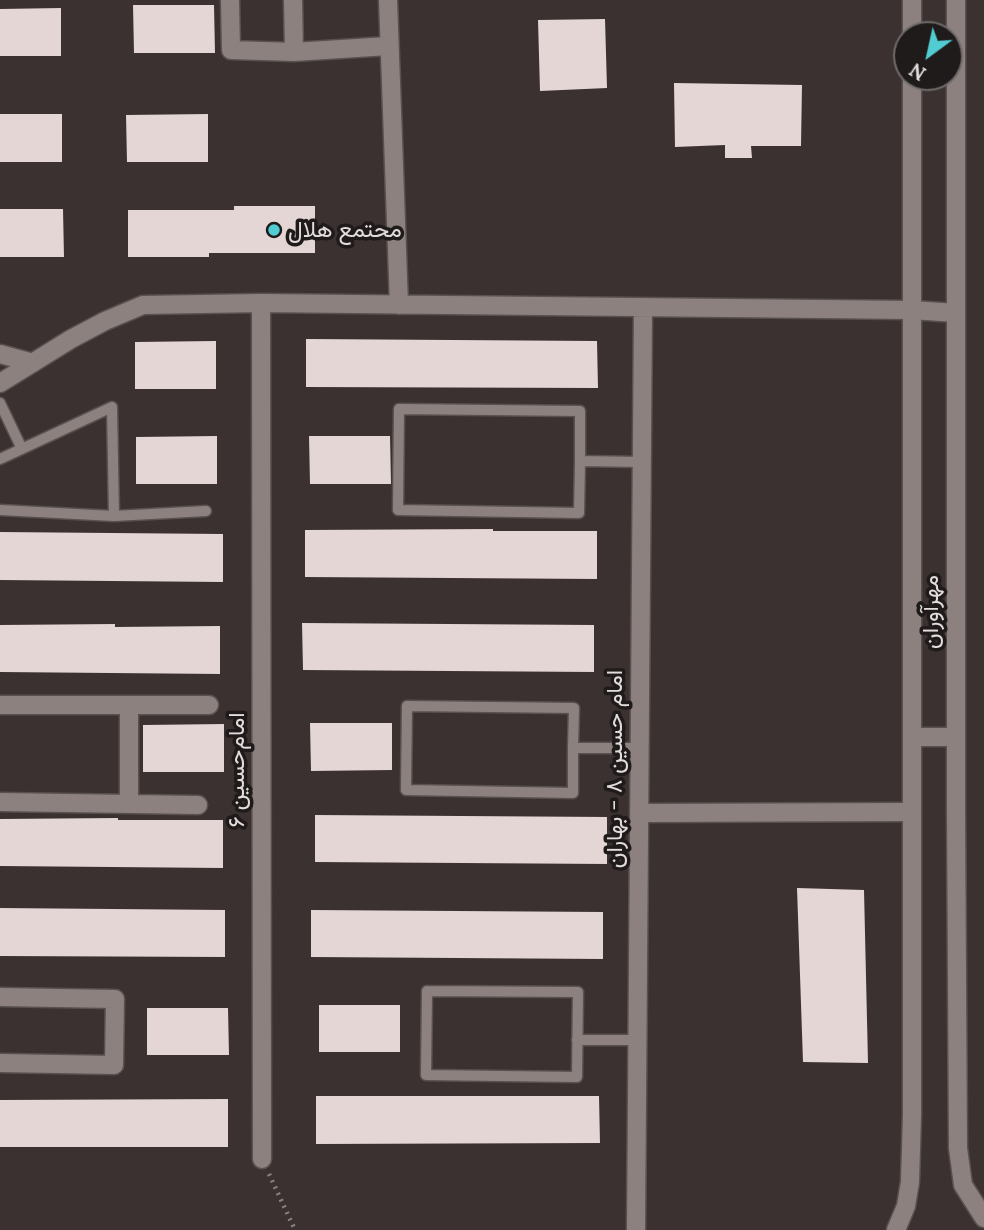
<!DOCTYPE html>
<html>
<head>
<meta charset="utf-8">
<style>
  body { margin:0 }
  #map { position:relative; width:984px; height:1230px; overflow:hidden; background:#3c3131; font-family:Lora,serif }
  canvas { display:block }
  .north { position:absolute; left:893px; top:21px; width:70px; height:70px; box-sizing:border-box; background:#1f1b1a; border:2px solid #6d6868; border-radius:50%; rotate:213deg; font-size:19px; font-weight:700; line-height:28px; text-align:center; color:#e3dcdc }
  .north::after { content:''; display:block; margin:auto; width:24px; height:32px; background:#51ccd2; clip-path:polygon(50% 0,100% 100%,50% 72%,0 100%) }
</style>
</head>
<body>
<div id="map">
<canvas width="984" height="1230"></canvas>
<div class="north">N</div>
</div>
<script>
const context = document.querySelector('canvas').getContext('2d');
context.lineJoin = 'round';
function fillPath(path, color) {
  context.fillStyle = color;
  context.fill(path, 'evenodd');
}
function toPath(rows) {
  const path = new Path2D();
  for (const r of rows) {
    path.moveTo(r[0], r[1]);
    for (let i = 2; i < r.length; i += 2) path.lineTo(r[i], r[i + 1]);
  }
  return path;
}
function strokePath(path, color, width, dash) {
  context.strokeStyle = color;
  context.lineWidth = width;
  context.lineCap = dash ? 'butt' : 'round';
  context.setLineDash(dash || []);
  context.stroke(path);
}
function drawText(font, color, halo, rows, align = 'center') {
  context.font = font + ' Lora,Vazirmatn,serif';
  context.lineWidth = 7;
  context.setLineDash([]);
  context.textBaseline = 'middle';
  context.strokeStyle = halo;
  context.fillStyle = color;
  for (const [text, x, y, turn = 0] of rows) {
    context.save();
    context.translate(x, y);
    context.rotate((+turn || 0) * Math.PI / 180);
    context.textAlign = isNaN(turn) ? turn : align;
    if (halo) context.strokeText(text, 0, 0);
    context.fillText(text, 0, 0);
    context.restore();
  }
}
fillPath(toPath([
  [133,5,214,5,215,53,134,53],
  [61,8,61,56,0,56,0,9],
  [605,19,607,88,540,91,538,20],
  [674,83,802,85,801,146,751,146,752,158,725,158,725,145,675,147],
  [0,114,62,114,62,162,0,162],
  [208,114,208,162,127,162,126,115],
  [234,206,315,206,315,253,209,253,209,257,128,257,128,210,234,210],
  [0,209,63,209,64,257,0,257],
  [306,339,597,341,598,388,306,387],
  [216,341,216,389,135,389,135,342],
  [217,436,217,484,136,484,136,437],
  [309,436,390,436,391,484,310,484],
  [493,529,493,531,597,531,597,579,305,577,305,530],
  [0,532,223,534,223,582,0,580],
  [302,623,594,625,594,672,303,670],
  [115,624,115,627,220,626,220,674,0,672,0,625],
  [310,723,392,723,392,770,311,771],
  [224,724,224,772,143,772,143,725],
  [315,815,607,817,607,864,315,862],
  [118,818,118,820,223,820,223,868,0,866,0,819],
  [797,888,864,890,868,1063,803,1062],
  [0,908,225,910,225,957,0,956],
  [311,910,603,912,603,959,311,957],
  [319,1005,400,1005,400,1052,319,1052],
  [147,1008,228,1008,229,1055,147,1055],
  [316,1096,599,1096,600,1143,316,1144],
  [228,1099,228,1147,0,1147,0,1100]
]), '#e3d6d5');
const lane = toPath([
  [0,403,22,449],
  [0,459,112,407,114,516,0,510],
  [580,461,579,513,398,510,399,409,580,411,580,461,642,462],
  [114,516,206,511],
  [573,748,573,793,406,790,407,706,574,708,573,748,640,748],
  [427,991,578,992,577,1077,426,1075,427,991],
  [577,1040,637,1040]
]);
const street = toPath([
  [230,0,231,50,294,52,388,46],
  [293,0,294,52],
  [388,0,399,305],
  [261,303,262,1159],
  [0,354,33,363],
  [0,383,71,339,105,321,143,305,261,303,912,310],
  [0,705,209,705],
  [129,705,129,804],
  [0,802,198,805],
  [639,813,912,812],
  [0,997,115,999,114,1065,0,1063],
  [636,1230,643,308]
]);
const secondary = toPath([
  [956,0,956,808,958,1148,963,1185,984,1218],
  [912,35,912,0],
  [912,310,956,313],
  [912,737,956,737],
  [896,1230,906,1206,910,1182,912,1115,912,77]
]);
strokePath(lane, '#595050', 13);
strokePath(street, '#595050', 21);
strokePath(secondary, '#595050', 21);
strokePath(toPath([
  [269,1174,295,1230]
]), '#8a8181', 4.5, [2, 5]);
strokePath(lane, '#8d8180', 10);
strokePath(street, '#8d8180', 18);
strokePath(secondary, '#8d8180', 18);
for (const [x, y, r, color] of [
  [274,230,7,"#51ccd2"]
]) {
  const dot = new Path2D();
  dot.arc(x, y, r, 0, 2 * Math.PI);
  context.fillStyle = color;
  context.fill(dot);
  strokePath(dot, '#1f1b1a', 2.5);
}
drawText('23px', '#e3dcdc', '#1f1b1a', [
  ["محتمع هلال",288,230]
], 'left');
drawText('23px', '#e3dcdc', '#1f1b1a', [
  ["مهرآوران",931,612,-90],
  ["امام حسین ۸ - بهاران",615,769,-90],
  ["امام‌حسین ۶",237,770,-90]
]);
</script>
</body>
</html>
